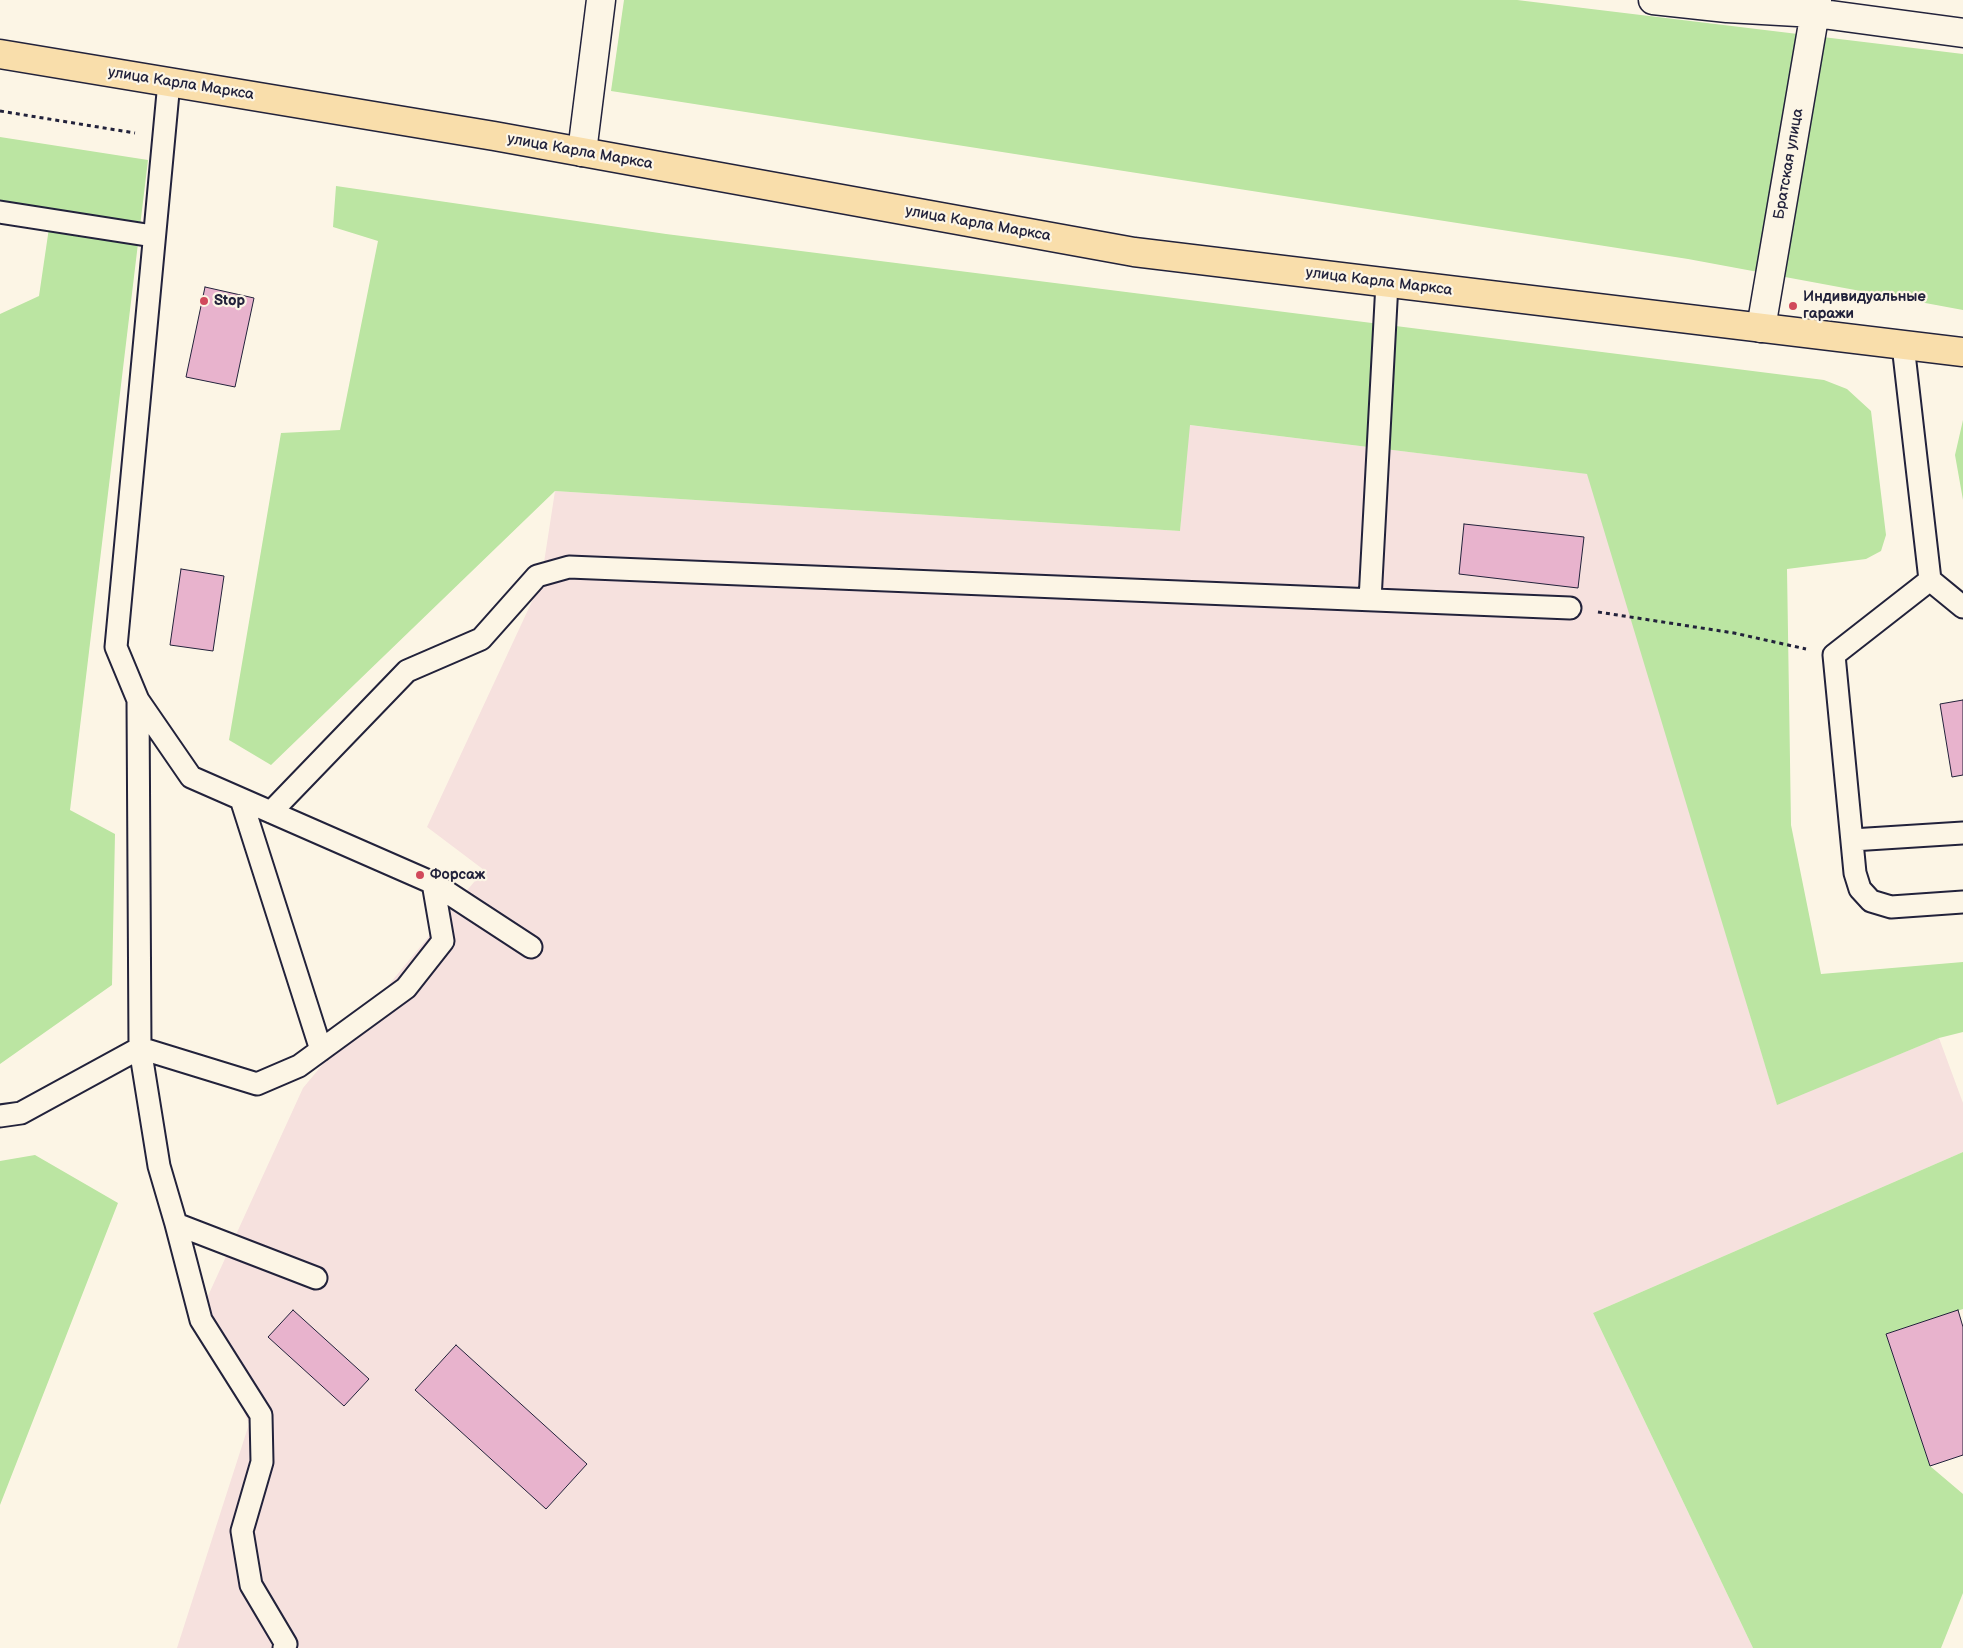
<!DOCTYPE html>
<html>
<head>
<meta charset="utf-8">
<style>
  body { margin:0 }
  canvas { display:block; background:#fcf5e5 }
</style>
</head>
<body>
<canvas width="1963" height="1648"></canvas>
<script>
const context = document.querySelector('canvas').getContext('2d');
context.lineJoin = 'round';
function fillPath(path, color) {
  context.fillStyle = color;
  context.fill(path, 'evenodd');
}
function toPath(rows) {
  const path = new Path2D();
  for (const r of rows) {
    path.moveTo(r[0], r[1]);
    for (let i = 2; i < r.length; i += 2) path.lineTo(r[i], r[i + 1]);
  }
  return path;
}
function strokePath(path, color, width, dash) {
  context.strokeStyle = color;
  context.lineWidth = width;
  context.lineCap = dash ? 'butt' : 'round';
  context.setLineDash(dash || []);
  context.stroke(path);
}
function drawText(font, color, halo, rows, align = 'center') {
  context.font = font + ' "Balsamiq Sans",sans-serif';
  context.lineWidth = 4.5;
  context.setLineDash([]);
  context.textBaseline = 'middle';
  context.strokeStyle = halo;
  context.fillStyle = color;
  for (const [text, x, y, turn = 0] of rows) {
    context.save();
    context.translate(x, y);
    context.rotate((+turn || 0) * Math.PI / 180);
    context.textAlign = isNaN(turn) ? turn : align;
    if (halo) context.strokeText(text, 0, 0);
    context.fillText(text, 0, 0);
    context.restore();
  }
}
fillPath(toPath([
  [1189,425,1588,474,1777,1104,1939,1038,1963,1103,1963,1152,1593,1313,1753,1648,177,1648,249,1424,202,1309,303,1088,484,870,427,827,541,582,555,491,1180,531]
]), '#f6e1de');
fillPath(toPath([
  [624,0,1517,0,1963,54,1963,310,1688,259,611,91],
  [0,137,148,160,70,810,115,834,112,985,0,1064,0,314,39,296,50,221,0,212],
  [336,186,666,234,1824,380,1847,389,1871,411,1886,535,1881,551,1866,559,1787,569,1791,825,1821,974,1963,962,1963,1032,1939,1038,1777,1105,1587,474,1190,425,1180,531,555,491,271,765,229,740,281,433,340,430,378,241,333,227],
  [1963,420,1963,500,1955,455],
  [1963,1152,1963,1309,1886,1334,1930,1466,1963,1494,1963,1593,1941,1648,1753,1648,1593,1313],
  [35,1155,118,1203,0,1505,0,1161]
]), '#bbe5a2');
const building = toPath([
  [205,287,254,298,235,387,186,377,205,287],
  [1464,524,1584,537,1578,588,1459,574,1464,524],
  [181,569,224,576,213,651,170,645,181,569],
  [1963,700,1963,775,1952,777,1940,704,1963,700],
  [293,1310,369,1379,344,1406,268,1337,293,1310],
  [1958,1310,1963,1327,1963,1455,1930,1466,1886,1334,1958,1310],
  [456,1345,587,1464,546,1509,415,1390,456,1345]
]);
fillPath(building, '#e8b3cd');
strokePath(building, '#22223b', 1);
const service = toPath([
  [169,82,116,647,138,700,191,777,433,883,531,947],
  [0,212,153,236],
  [1903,345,1930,580,1834,655,1855,873,1860,889,1871,901,1891,907,1963,902],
  [1930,580,1963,607],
  [1370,600,1387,283],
  [138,700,140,1048,159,1166,176,1224,316,1278],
  [241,799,321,1050],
  [271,812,407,671,481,639,537,576,569,567,1570,608],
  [1852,840,1963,833],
  [0,1116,21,1113,140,1048,257,1084,299,1066,406,988,443,941,433,883],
  [176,1224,201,1320,261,1415,262,1462,242,1531,251,1585,286,1644,284,1648]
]);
const minor = toPath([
  [1653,0,1727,8,1815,13,1963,33],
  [582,152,601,0],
  [1761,328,1817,0]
]);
const primary = toPath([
  [0,54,494,136,1134,252,1963,352]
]);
strokePath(service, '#22223b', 25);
strokePath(minor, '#22223b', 31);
strokePath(primary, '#22223b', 31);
strokePath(toPath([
  [0,111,135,133],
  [1598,612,1734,633,1806,649]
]), '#22223b', 3, [4, 4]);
strokePath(service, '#fcf5e5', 21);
strokePath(minor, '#fcf5e5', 28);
strokePath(primary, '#f9deab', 28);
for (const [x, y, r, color] of [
  [204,301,5,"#d1495b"],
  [1793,306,5,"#d1495b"],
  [420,875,5,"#d1495b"]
]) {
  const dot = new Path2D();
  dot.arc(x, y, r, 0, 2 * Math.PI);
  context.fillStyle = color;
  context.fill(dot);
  strokePath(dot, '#fcf5e5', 2);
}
drawText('15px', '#22223b', '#fcf5e5', [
  ["улица Карла Маркса",181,84,9],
  ["улица Карла Маркса",580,152,10],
  ["Братская улица",1789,164,-80],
  ["улица Карла Маркса",978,224,10],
  ["улица Карла Маркса",1379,282,7]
]);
drawText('bold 15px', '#22223b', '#fcf5e5', [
  ["Индивидуальные",1803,297],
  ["гаражи",1803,314],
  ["Stop",214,301],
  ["Форсаж",430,875]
], 'left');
</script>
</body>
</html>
